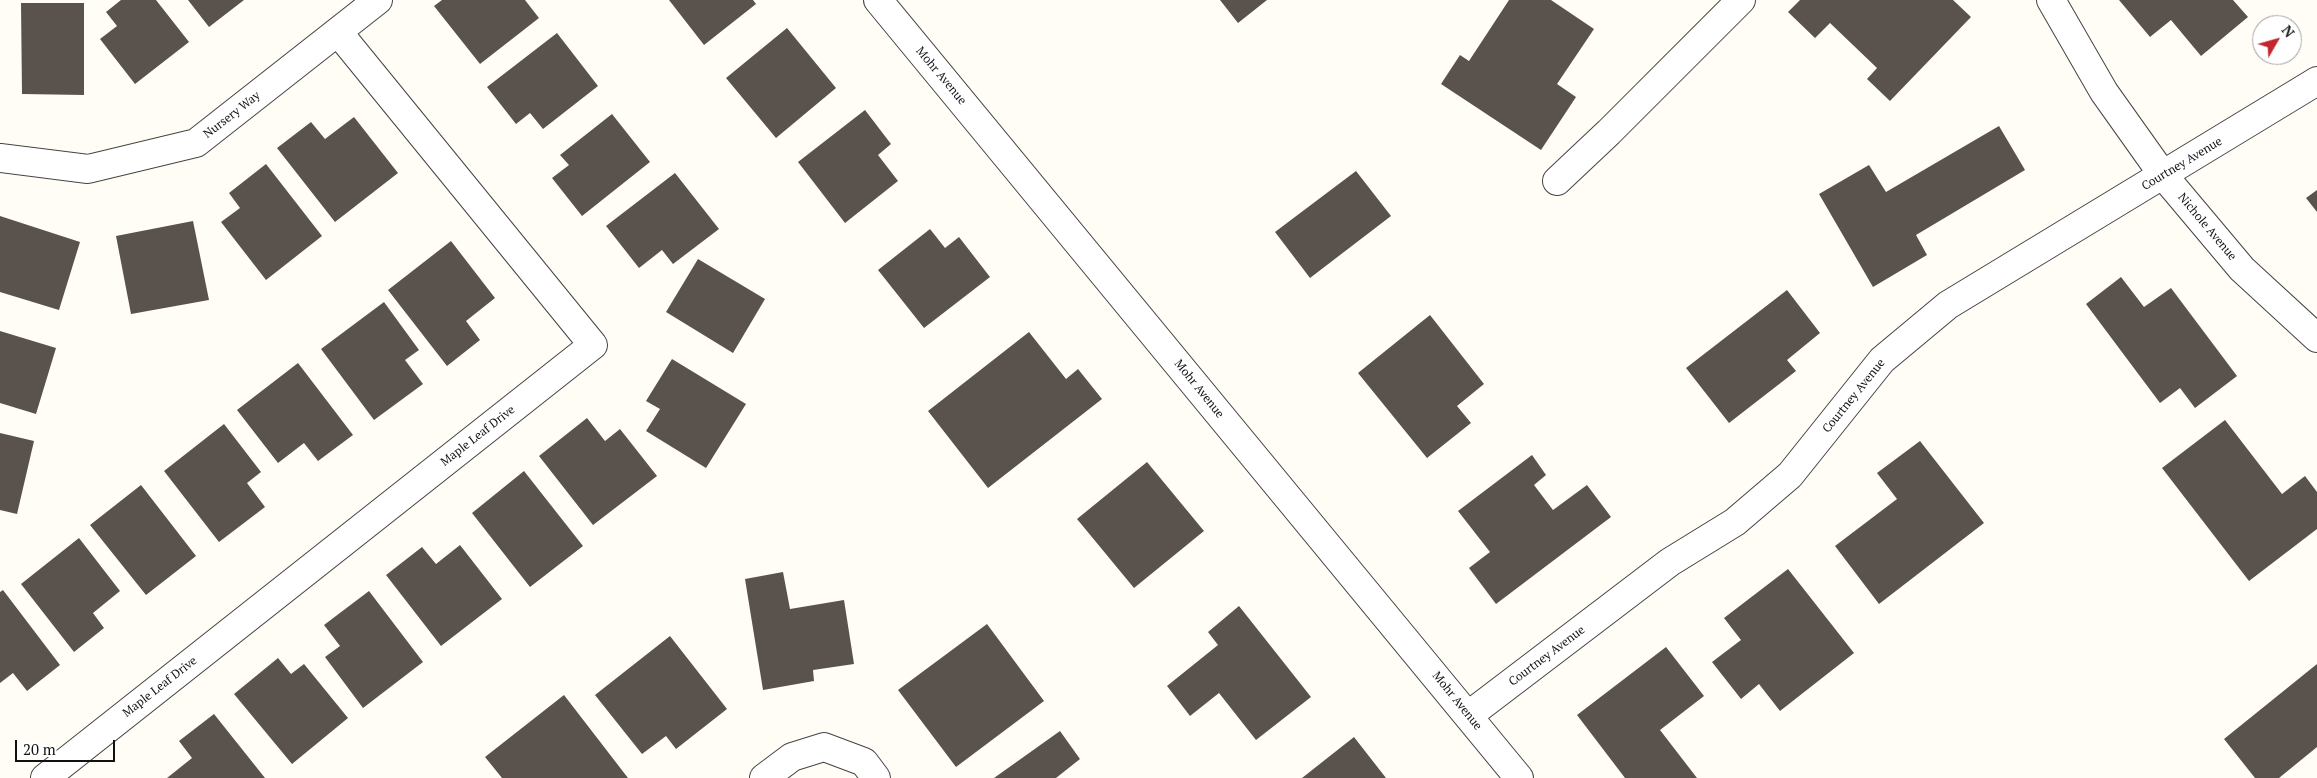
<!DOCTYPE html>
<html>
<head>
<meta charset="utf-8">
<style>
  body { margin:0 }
  #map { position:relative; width:2317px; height:778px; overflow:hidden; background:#fffdf5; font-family:"PT Serif",serif }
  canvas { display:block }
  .north { position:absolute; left:2252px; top:15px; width:50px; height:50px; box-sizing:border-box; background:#fff; border:1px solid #a0a0a0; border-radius:50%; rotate:52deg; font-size:14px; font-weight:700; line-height:20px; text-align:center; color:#111 }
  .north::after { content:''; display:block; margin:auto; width:18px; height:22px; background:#c4262e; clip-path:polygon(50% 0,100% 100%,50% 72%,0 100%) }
  .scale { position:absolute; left:15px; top:740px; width:100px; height:22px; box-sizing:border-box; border:2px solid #111; border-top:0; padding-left:6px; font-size:15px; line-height:18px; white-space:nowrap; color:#111; -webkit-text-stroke:4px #fff; paint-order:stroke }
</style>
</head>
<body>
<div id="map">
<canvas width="2317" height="778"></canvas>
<div class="north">N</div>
<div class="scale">20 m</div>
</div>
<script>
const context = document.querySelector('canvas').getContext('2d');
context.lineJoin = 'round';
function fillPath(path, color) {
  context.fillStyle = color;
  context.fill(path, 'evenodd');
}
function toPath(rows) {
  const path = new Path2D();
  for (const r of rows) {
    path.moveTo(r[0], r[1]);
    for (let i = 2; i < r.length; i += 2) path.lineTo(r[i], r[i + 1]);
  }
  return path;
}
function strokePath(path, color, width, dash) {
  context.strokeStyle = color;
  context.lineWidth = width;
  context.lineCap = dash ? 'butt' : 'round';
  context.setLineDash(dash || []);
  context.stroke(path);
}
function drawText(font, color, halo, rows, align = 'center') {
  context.font = font + ' "PT Serif",serif';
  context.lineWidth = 5;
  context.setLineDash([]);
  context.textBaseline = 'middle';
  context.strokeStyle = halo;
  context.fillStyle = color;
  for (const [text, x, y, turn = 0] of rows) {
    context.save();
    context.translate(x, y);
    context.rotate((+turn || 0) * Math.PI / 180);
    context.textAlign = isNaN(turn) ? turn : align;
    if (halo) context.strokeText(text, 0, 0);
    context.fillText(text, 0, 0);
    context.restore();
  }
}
fillPath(toPath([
  [121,0,156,0,189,42,135,84,100,39,117,26,106,12],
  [188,0,244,0,209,27],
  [442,0,525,0,539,18,480,64,434,6],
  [669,0,753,0,756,4,704,45],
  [1220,0,1267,0,1238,23],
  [1509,0,1551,0,1594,29,1557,84,1576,97,1541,150,1441,84,1460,55,1469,61],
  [1800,0,1953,0,1971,17,1890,101,1867,79,1877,68,1830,23,1815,38,1788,12],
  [2119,0,2233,0,2248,17,2201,56,2171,20,2150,37],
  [21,3,84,3,84,95,22,94],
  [787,28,836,88,776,138,726,78],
  [557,33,598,86,543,129,530,113,516,124,487,87],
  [865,110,891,144,878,155,898,181,845,223,798,162],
  [612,114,650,162,582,216,552,178,569,165,560,155],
  [354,117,398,173,335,222,277,148,311,122,325,139],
  [1999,126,2025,170,1916,235,1927,255,1873,287,1819,194,1869,165,1886,192],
  [266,164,322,236,266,280,221,222,240,208,229,193],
  [1356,171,1391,216,1310,278,1275,232],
  [675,173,719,229,673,264,662,250,639,268,606,226],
  [2317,190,2317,212,2306,198],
  [0,216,80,242,59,310,0,292],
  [193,221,209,300,131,314,116,236],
  [930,229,945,248,959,237,990,277,924,328,878,270],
  [451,241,495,298,466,321,480,340,447,366,388,290],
  [698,259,765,299,733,353,666,312],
  [2121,277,2144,307,2171,288,2237,376,2195,408,2180,388,2160,403,2086,304],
  [1787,290,1820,333,1787,360,1796,371,1729,423,1686,368],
  [384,302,419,350,405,360,423,384,374,420,321,349],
  [1430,315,1484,384,1457,406,1471,423,1427,458,1358,373],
  [0,331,56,348,36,414,0,403],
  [1029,332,1066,379,1078,369,1102,399,988,488,928,411],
  [672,359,746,404,706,468,646,431,660,409,646,401],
  [298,363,353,435,318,461,304,443,278,463,237,410],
  [587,418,605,441,620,429,657,476,593,525,539,456],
  [2225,420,2282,494,2305,476,2317,492,2317,529,2249,581,2162,468],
  [224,424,261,472,247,483,265,507,219,542,164,471],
  [0,433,34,441,17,514,0,510],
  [1920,441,1984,523,1879,604,1835,546,1897,499,1877,473],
  [1532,455,1546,475,1534,485,1553,510,1587,485,1611,517,1496,604,1469,568,1490,552,1458,511],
  [1147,462,1204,531,1134,588,1077,519],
  [524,471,583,546,530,587,472,513],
  [141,485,196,556,146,595,90,525],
  [79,538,120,591,93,613,104,628,74,652,21,584],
  [460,545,502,599,441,646,386,575,422,547,436,564],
  [1788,569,1854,653,1780,711,1759,684,1741,699,1712,662,1741,640,1724,618],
  [783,572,790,609,844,600,854,664,813,670,814,681,763,690,745,579],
  [3,590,60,665,27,691,13,673,0,683,0,592],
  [369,591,423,662,363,708,325,657,340,646,324,625],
  [1239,606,1311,697,1256,740,1219,693,1190,716,1167,686,1218,645,1208,632],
  [987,624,1044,701,956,767,898,690],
  [670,636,727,709,676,749,666,736,642,754,595,695],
  [1666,647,1704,696,1660,730,1697,778,1625,778,1577,715],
  [278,658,291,674,304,664,348,718,292,764,234,694],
  [2317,664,2317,747,2279,778,2255,778,2224,739],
  [564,695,628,778,502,778,485,757],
  [214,714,265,778,167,778,192,758,179,741],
  [1060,731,1080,759,1056,778,994,778],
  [1354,737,1386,778,1302,778]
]), '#5a524d');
const street = toPath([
  [878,0,1519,778],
  [2051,0,2104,92,2163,175,2242,269,2317,338],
  [0,158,88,169,196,143,378,0],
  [1557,181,1609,132,1741,0],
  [1469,715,1670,562,1735,522,1790,475,1882,360,1948,305,2317,81],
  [45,778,593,345,338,32],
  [764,778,792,757,824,747,864,762,876,778]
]);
strokePath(street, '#444', 30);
strokePath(street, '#fff', 28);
drawText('12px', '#111', '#fff', [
  ["Mohr Avenue",941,76,50],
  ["Nursery Way",232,115,-38],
  ["Courtney Avenue",2182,164,-31],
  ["Nichole Avenue",2207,227,50],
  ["Mohr Avenue",1199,389,51],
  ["Courtney Avenue",1854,396,-51],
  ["Maple Leaf Drive",478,436,-38],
  ["Courtney Avenue",1547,656,-37],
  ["Maple Leaf Drive",160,687,-38],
  ["Mohr Avenue",1457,701,51]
]);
</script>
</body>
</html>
